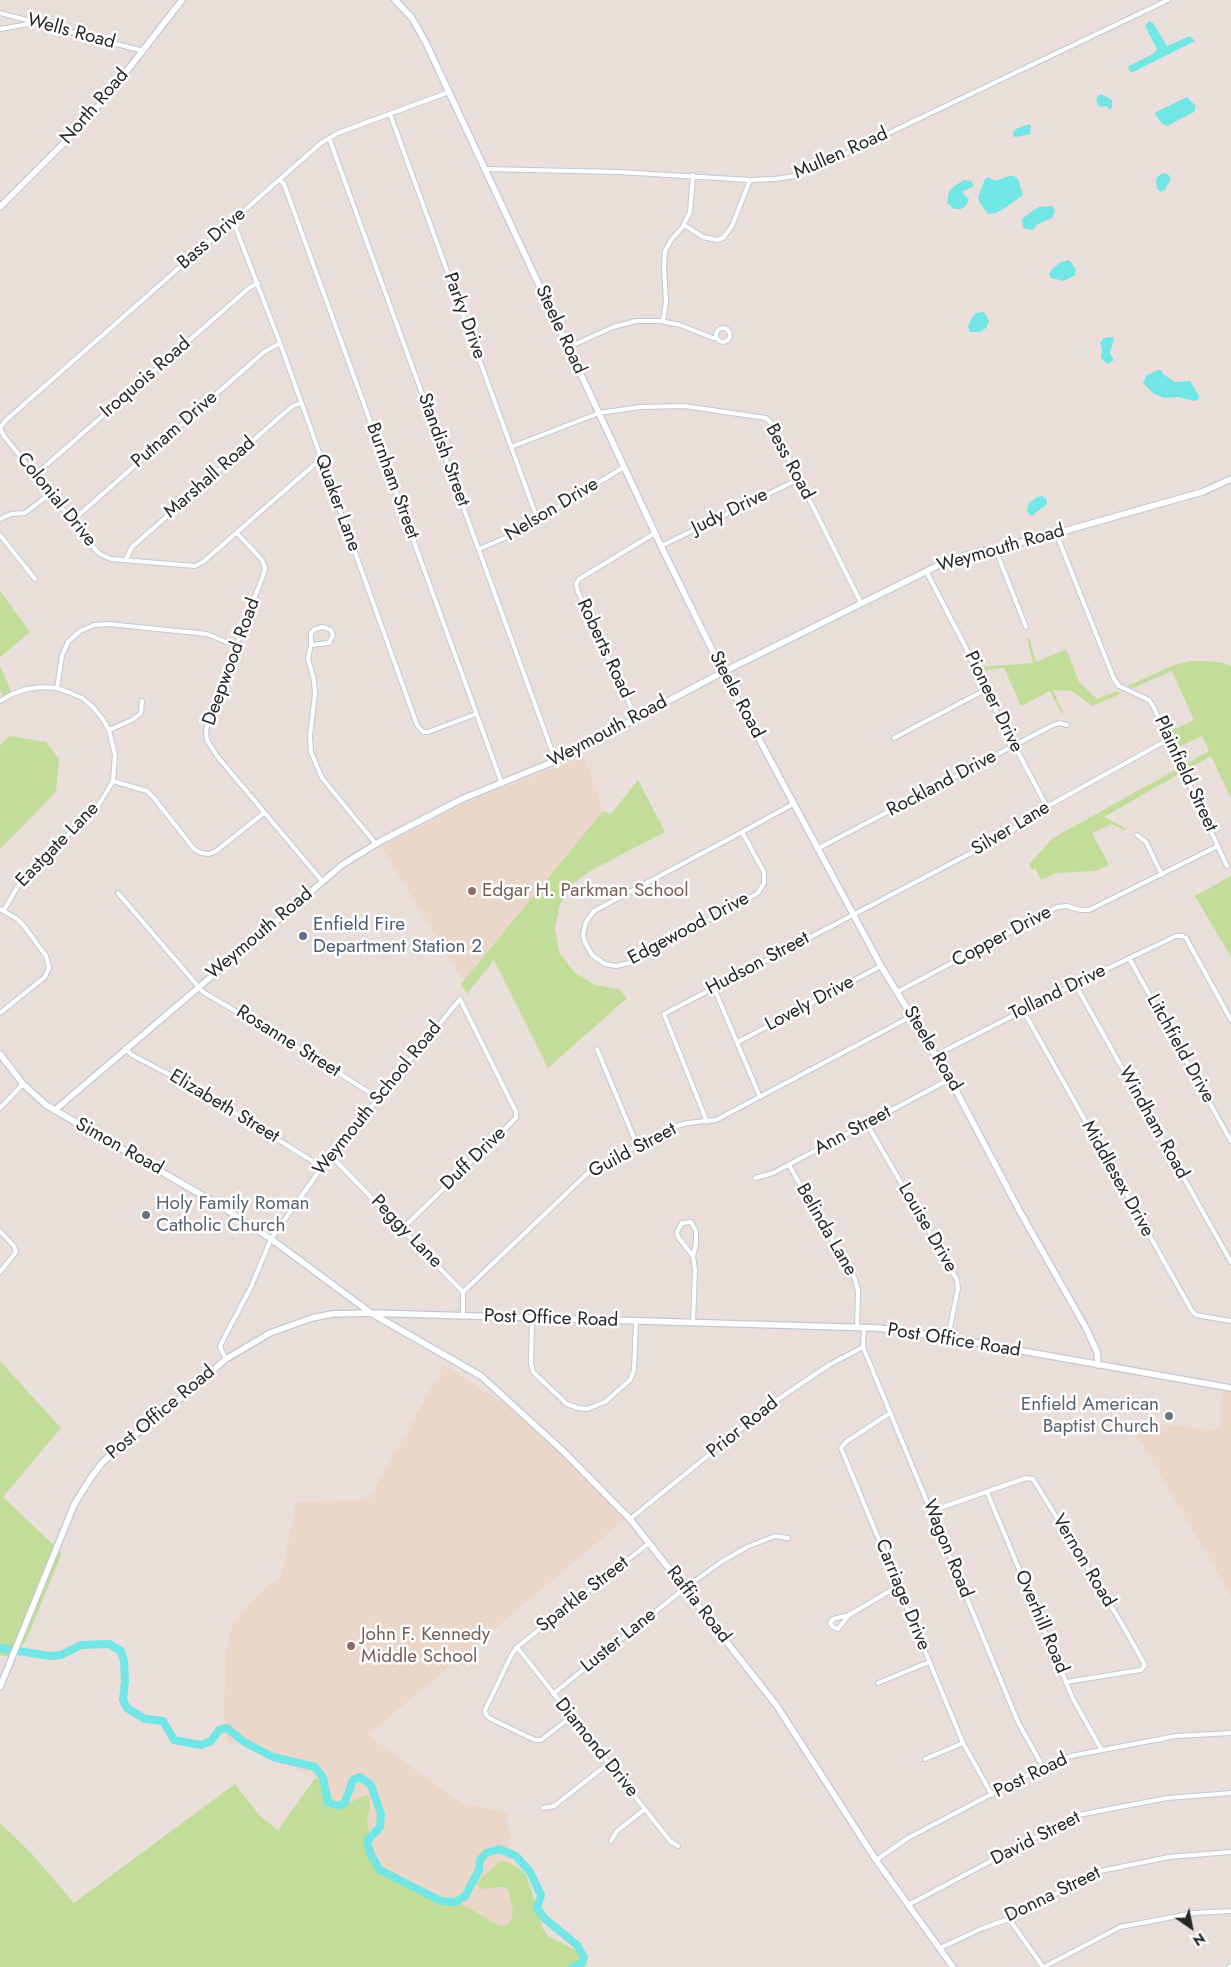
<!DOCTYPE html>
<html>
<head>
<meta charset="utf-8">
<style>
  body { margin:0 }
  #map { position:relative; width:1231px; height:1967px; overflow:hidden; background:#e9deda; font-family:Jost,sans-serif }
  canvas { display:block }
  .north { position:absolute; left:1166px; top:1902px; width:50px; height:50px; -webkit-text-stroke:4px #fff; paint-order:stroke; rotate:147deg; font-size:14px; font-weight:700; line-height:20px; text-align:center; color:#272727 }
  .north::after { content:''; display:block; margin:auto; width:18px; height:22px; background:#272727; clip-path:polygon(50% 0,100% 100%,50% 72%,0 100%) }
</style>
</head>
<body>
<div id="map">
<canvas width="1231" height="1967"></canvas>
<div class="north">N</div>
</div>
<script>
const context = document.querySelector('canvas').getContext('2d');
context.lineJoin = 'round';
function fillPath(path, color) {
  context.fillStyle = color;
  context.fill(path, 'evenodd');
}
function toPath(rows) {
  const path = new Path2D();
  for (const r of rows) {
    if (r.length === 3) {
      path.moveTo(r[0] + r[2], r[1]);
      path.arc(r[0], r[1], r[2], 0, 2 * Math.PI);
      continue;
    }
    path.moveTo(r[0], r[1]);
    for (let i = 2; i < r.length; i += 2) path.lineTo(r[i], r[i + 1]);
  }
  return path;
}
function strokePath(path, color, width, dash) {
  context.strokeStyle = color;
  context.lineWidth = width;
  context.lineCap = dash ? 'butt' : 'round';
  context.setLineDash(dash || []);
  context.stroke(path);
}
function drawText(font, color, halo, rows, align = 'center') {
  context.font = font + ' Jost,sans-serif';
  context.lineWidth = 5;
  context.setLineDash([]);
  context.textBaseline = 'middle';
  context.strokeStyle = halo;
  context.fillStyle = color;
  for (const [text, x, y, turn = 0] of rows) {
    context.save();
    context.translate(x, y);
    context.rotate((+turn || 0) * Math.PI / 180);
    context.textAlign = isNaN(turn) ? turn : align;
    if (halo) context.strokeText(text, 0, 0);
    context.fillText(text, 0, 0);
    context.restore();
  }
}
fillPath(toPath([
  [584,756,603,811,463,981,381,846,465,803],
  [444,1365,512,1408,629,1516,368,1735,461,1803,507,1813,512,1864,508,1862,483,1889,508,1888,513,1912,511,1920,507,1925,499,1926,457,1901,414,1889,395,1880,372,1862,367,1856,367,1849,371,1842,367,1820,370,1809,370,1798,366,1795,342,1806,335,1804,329,1791,321,1781,311,1776,300,1772,289,1763,260,1753,243,1742,238,1741,229,1746,223,1729,226,1656,229,1635,234,1622,258,1594,282,1575,296,1502,369,1499],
  [1222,1386,1231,1387,1231,1596,1129,1421,1219,1430]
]), '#ead7ca');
fillPath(toPath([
  [0,591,30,632,0,657],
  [1027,638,1029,638,1036,662,1066,649,1079,682,1097,699,1117,691,1121,694,1092,706,1072,691,1053,690,1063,713,1062,714,1050,691,1021,706,1004,668,981,671,979,667,1033,663],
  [1191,661,1207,661,1223,663,1231,666,1231,798,1211,756,1188,769,1186,764,1209,751,1202,736,1178,747,1171,731,1194,720,1172,671,1133,688,1127,686,1174,665],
  [0,666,13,696,4,700,0,689],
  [10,736,46,742,59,759,56,792,0,849,0,745],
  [1177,769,1179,774,1104,817,1125,828,1124,830,1112,824,1092,833,1109,865,1095,871,1057,873,1041,880,1035,868,1032,870,1029,864,1053,838],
  [638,780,665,832,590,871,574,883,560,904,555,928,559,952,574,972,595,985,619,989,627,998,548,1068,494,960,467,994,461,984,603,811,611,814],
  [1231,876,1231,957,1195,896],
  [0,1361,61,1428,3,1497,62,1553,26,1641,19,1649,9,1656,4,1656,0,1655],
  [315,1778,321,1781,329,1791,336,1804,342,1806,366,1795,370,1798,370,1809,367,1820,371,1842,367,1849,367,1857,395,1880,414,1889,457,1901,500,1926,507,1925,511,1920,513,1912,508,1889,503,1887,483,1889,477,1885,479,1880,501,1861,508,1862,523,1871,527,1877,543,1929,548,1936,579,1952,585,1958,587,1964,584,1967,0,1967,0,1823,32,1854,74,1903,235,1784,260,1816,278,1830]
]), '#c2dd99');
fillPath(toPath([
  [1149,21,1153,23,1167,46,1190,36,1195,41,1131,73,1128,68,1129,66,1153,54,1157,49,1145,26],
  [1101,94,1112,100,1112,107,1110,110,1106,106,1100,107,1098,105,1096,98],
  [1187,97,1196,106,1194,112,1167,126,1162,124,1155,114,1156,112],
  [1029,124,1031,126,1030,134,1022,136,1014,137,1013,132,1016,129],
  [1163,173,1168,174,1171,179,1165,190,1161,192,1157,189,1156,181,1157,177],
  [1009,176,1014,176,1018,179,1023,195,1005,208,996,213,988,214,980,203,978,197,985,179,989,177,995,181],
  [964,180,971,181,974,186,962,192,969,199,966,205,961,209,954,209,947,203,949,192,953,187],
  [1052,206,1055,211,1052,218,1038,224,1032,230,1023,228,1022,219,1032,211,1039,207],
  [1069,260,1076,269,1075,275,1064,281,1051,278,1049,274,1053,268,1061,262],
  [984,312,989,321,986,328,980,332,970,332,968,327,972,317,976,313],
  [1109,337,1114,338,1110,353,1114,360,1108,364,1101,358,1102,348,1100,343,1103,339],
  [1158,370,1161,370,1163,374,1175,382,1190,381,1199,396,1199,399,1194,401,1178,397,1165,398,1154,394,1143,383,1146,376],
  [1043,496,1047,500,1047,504,1033,515,1030,515,1027,511,1029,503,1037,497]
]), '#72e5e5');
strokePath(toPath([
  [0,1648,49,1656,61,1655,81,1645,109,1644,121,1651,124,1661,125,1681,123,1700,127,1708,145,1719,163,1721,174,1740,201,1745,211,1741,219,1730,227,1728,244,1742,273,1757,315,1767,323,1778,328,1803,339,1806,345,1802,353,1780,360,1777,371,1785,381,1814,380,1827,367,1841,371,1855,380,1870,441,1901,455,1902,465,1896,479,1870,480,1860,486,1853,499,1849,516,1856,530,1872,541,1895,537,1908,544,1918,577,1945,584,1957,582,1963,573,1967]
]), '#72e5e5', 8);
const street = toPath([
  [0,13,143,51],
  [0,29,34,23],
  [390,114,537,518],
  [329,138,556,762],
  [485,169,619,172,750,180,775,179,795,176,828,162,1168,0],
  [280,180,284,184,502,784],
  [233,221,280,343,417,725,423,732,428,732,476,714],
  [684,225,703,237,717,240,723,238,732,226,750,180],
  [663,321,666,302,664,266,665,251,671,240,682,228,690,212,693,175],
  [723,335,7],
  [569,347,613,327,636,321,661,321,680,325,713,338,717,338],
  [511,447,599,413,640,407,684,406,766,418,771,423,861,603],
  [322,460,315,464,203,562,195,566,111,559,100,554,93,547,4,436,0,428,5,421,321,143,338,133,449,92],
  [35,475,249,288,258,283],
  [0,519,11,514,25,513,51,493],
  [73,520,264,352,280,343],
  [237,533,262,560,265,568,264,573,208,719,206,733,207,740,217,756,322,881],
  [1056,533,1114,679,1119,686,1149,700,1153,706,1227,866],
  [0,535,35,579],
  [661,546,799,479],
  [995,548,1026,627],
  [479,549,512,535,624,467],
  [126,559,132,547,282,415,293,406,301,403],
  [926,571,965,646,985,690,1047,807],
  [311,645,311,633,315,629,323,627,331,630,333,635,329,643,311,645,308,659,314,680,315,694,310,736,311,752,322,778,376,844],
  [57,688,62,656,68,642,80,631,94,625,108,624,207,634,236,646],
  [0,701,12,694,27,689,42,687,57,688,68,692,82,698,92,706,102,718,109,730,115,755,113,781,98,806,22,879,4,910],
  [636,718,578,592,576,584,579,579,655,533],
  [109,730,132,720,141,713,142,701],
  [894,738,985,690],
  [113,781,147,791,154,798,194,849,201,853,209,854,216,851,264,813],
  [742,832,764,872,764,883,758,893,629,963,616,966,605,964,592,955,585,942,583,935,586,922,594,911,742,832],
  [742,832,793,804],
  [1137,835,1146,842,1162,875],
  [817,849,1051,726,1059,723,1067,725],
  [118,893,203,992,312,1056,378,1098],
  [0,909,17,919,24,926,46,956,49,967,45,977,0,1013],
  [1129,958,1231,1141],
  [1075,984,1231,1262],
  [714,988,760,1097],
  [897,992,1057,907,1067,906,1080,910,1089,910,1218,846],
  [1023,1010,1192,1311,1196,1315,1231,1321],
  [738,1042,881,966],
  [125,1048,132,1055,193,1087,322,1167],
  [597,1049,637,1145],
  [936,1055,1075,984,1176,936,1182,936,1186,938,1231,1020],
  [0,1108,23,1084],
  [707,1122,664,1014,1011,832,1023,820,1169,739],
  [867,1124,957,1280,958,1288,948,1338],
  [331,1156,463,1292,463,1316],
  [789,1165,855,1279,858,1291,857,1328],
  [755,1178,773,1173,950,1079],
  [691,1222,696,1231,696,1244,693,1256,678,1237,677,1232,682,1223,691,1222],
  [0,1231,14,1246,16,1252,0,1272],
  [463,1292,591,1170,673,1127,687,1123,716,1120,912,1016],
  [532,1318,531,1364,533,1372,567,1404,578,1408,587,1409,605,1402,630,1380,634,1370,636,1322],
  [693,1323,695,1270,693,1256],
  [864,1328,863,1347,1018,1722,1043,1767],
  [226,1359,220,1347,222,1342,251,1287,271,1239,322,1167,460,999,516,1112,516,1118,402,1229],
  [890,1413,846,1442,841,1448,963,1743,992,1795],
  [987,1492,1073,1699,1101,1749],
  [931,1511,1026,1478,1033,1479,1122,1624,1145,1665,1141,1670,1066,1682],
  [630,1519,774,1402,829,1365,863,1347],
  [849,1615,838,1629,833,1627,830,1623,833,1619,849,1615,898,1586],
  [517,1647,670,1841,678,1846],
  [878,1683,929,1662],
  [553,1694,685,1588,721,1562,747,1547,775,1536,788,1538],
  [571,1717,541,1740,535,1740,491,1719,486,1715,485,1710,512,1654,517,1647,649,1543],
  [925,1759,963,1743],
  [543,1808,554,1806,609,1763],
  [611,1841,617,1831,645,1809],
  [876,1860,908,1838,1043,1767,1071,1756,1176,1736,1231,1733],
  [908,1905,1078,1815,1167,1798,1231,1793],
  [1009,1919,1043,1967],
  [940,1948,983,1928,1009,1919,1096,1872,1169,1857,1231,1852],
  [1044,1967,1120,1927,1194,1913,1231,1911],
  [1229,1967,1231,1966]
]);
const secondary = toPath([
  [395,0,412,18,426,43,661,546,723,672,881,966,950,1079,1019,1210,1086,1328,1097,1352,1098,1365],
  [0,207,66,141,109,94,182,0],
  [0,1054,23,1084,46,1105,219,1205,271,1239,371,1313,481,1376,563,1451,630,1519,777,1706,876,1860,953,1967],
  [55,1110,342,865,381,841,462,799,577,752,636,718,723,672,937,566,967,555,1047,536,1170,501,1202,492,1231,479],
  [0,1687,74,1505,90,1479,102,1463,118,1448,181,1398,226,1359,270,1333,312,1318,332,1314,371,1313,878,1328,949,1338,1231,1388]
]);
strokePath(street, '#c2c9d1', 6);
strokePath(secondary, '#c2c9d1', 8);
strokePath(street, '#fff', 4);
strokePath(secondary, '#fff', 5.5);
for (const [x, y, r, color] of [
  [472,891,5,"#8d6e63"],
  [303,936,5,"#5c6f8a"],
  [146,1215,5,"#6b7280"],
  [1169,1416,5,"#6b7280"],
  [351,1646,5,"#8d6e63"]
]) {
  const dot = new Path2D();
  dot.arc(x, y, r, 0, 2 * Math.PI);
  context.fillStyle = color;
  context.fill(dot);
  strokePath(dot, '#fff', 2);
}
drawText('19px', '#272727', '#fff', [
  ["Wells Road",71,32,15],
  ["North Road",95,107,-49],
  ["Mullen Road",841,154,-24],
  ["Bass Drive",212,239,-41],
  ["Parky Drive",464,316,70],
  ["Steele Road",560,330,65],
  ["Iroquois Road",146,378,-41],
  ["Putnam Drive",175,430,-41],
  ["Standish Street",443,450,70],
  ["Bess Road",789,462,62],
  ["Marshall Road",210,478,-41],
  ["Burnham Street",392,481,70],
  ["Colonial Drive",56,500,51],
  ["Quaker Lane",337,503,70],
  ["Nelson Drive",552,510,-31],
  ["Judy Drive",730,512,-26],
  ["Weymouth Road",1001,549,-16],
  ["Roberts Road",604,649,65],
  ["Deepwood Road",232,662,-70],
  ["Steele Road",736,695,62],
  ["Pioneer Drive",993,702,64],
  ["Weymouth Road",608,732,-28],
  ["Plainfield Street",1185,774,65],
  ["Rockland Drive",942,784,-28],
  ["Silver Lane",1011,829,-31],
  ["Eastgate Lane",58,845,-46],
  ["Edgewood Drive",689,929,-28],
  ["Weymouth Road",260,934,-40],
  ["Copper Drive",1002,937,-28],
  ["Hudson Street",758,964,-28],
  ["Tolland Drive",1058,993,-26],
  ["Lovely Drive",810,1004,-28],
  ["Rosanne Street",288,1042,32],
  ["Steele Road",932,1049,59],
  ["Litchfield Drive",1180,1049,61],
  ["Weymouth School Road",378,1099,-51],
  ["Elizabeth Street",224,1107,31],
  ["Windham Road",1153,1123,61],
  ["Ann Street",853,1131,-28],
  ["Simon Road",119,1147,29],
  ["Guild Street",633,1151,-28],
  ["Duff Drive",474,1159,-44],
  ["Middlesex Drive",1117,1179,61],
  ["Louise Drive",927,1228,60],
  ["Belinda Lane",826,1230,60],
  ["Peggy Lane",406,1232,46],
  ["Post Office Road",551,1319,2],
  ["Post Office Road",954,1341,9],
  ["Post Office Road",161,1413,-40],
  ["Prior Road",743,1428,-39],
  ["Wagon Road",947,1549,68],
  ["Vernon Road",1083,1561,59],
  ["Sparkle Street",583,1595,-38],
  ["Carriage Drive",902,1595,68],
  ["Raffia Road",698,1605,52],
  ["Overhill Road",1041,1622,67],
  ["Luster Lane",619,1641,-39],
  ["Diamond Drive",596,1748,51],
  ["Post Road",1031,1776,-26],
  ["David Street",1036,1839,-27],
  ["Donna Street",1053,1895,-26]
]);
drawText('19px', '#785e54', '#fff', [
  ["Edgar H. Parkman School",482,891],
  ["John F. Kennedy",361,1635],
  ["Middle School",361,1657]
], 'left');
drawText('19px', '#4e5e75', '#fff', [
  ["Enfield Fire",313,925],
  ["Department Station 2",313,947]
], 'left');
drawText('19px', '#5b616d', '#fff', [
  ["Holy Family Roman",156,1204],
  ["Catholic Church",156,1226],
  ["Enfield American",1159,1405,"right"],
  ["Baptist Church",1159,1427,"right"]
], 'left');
</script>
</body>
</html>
